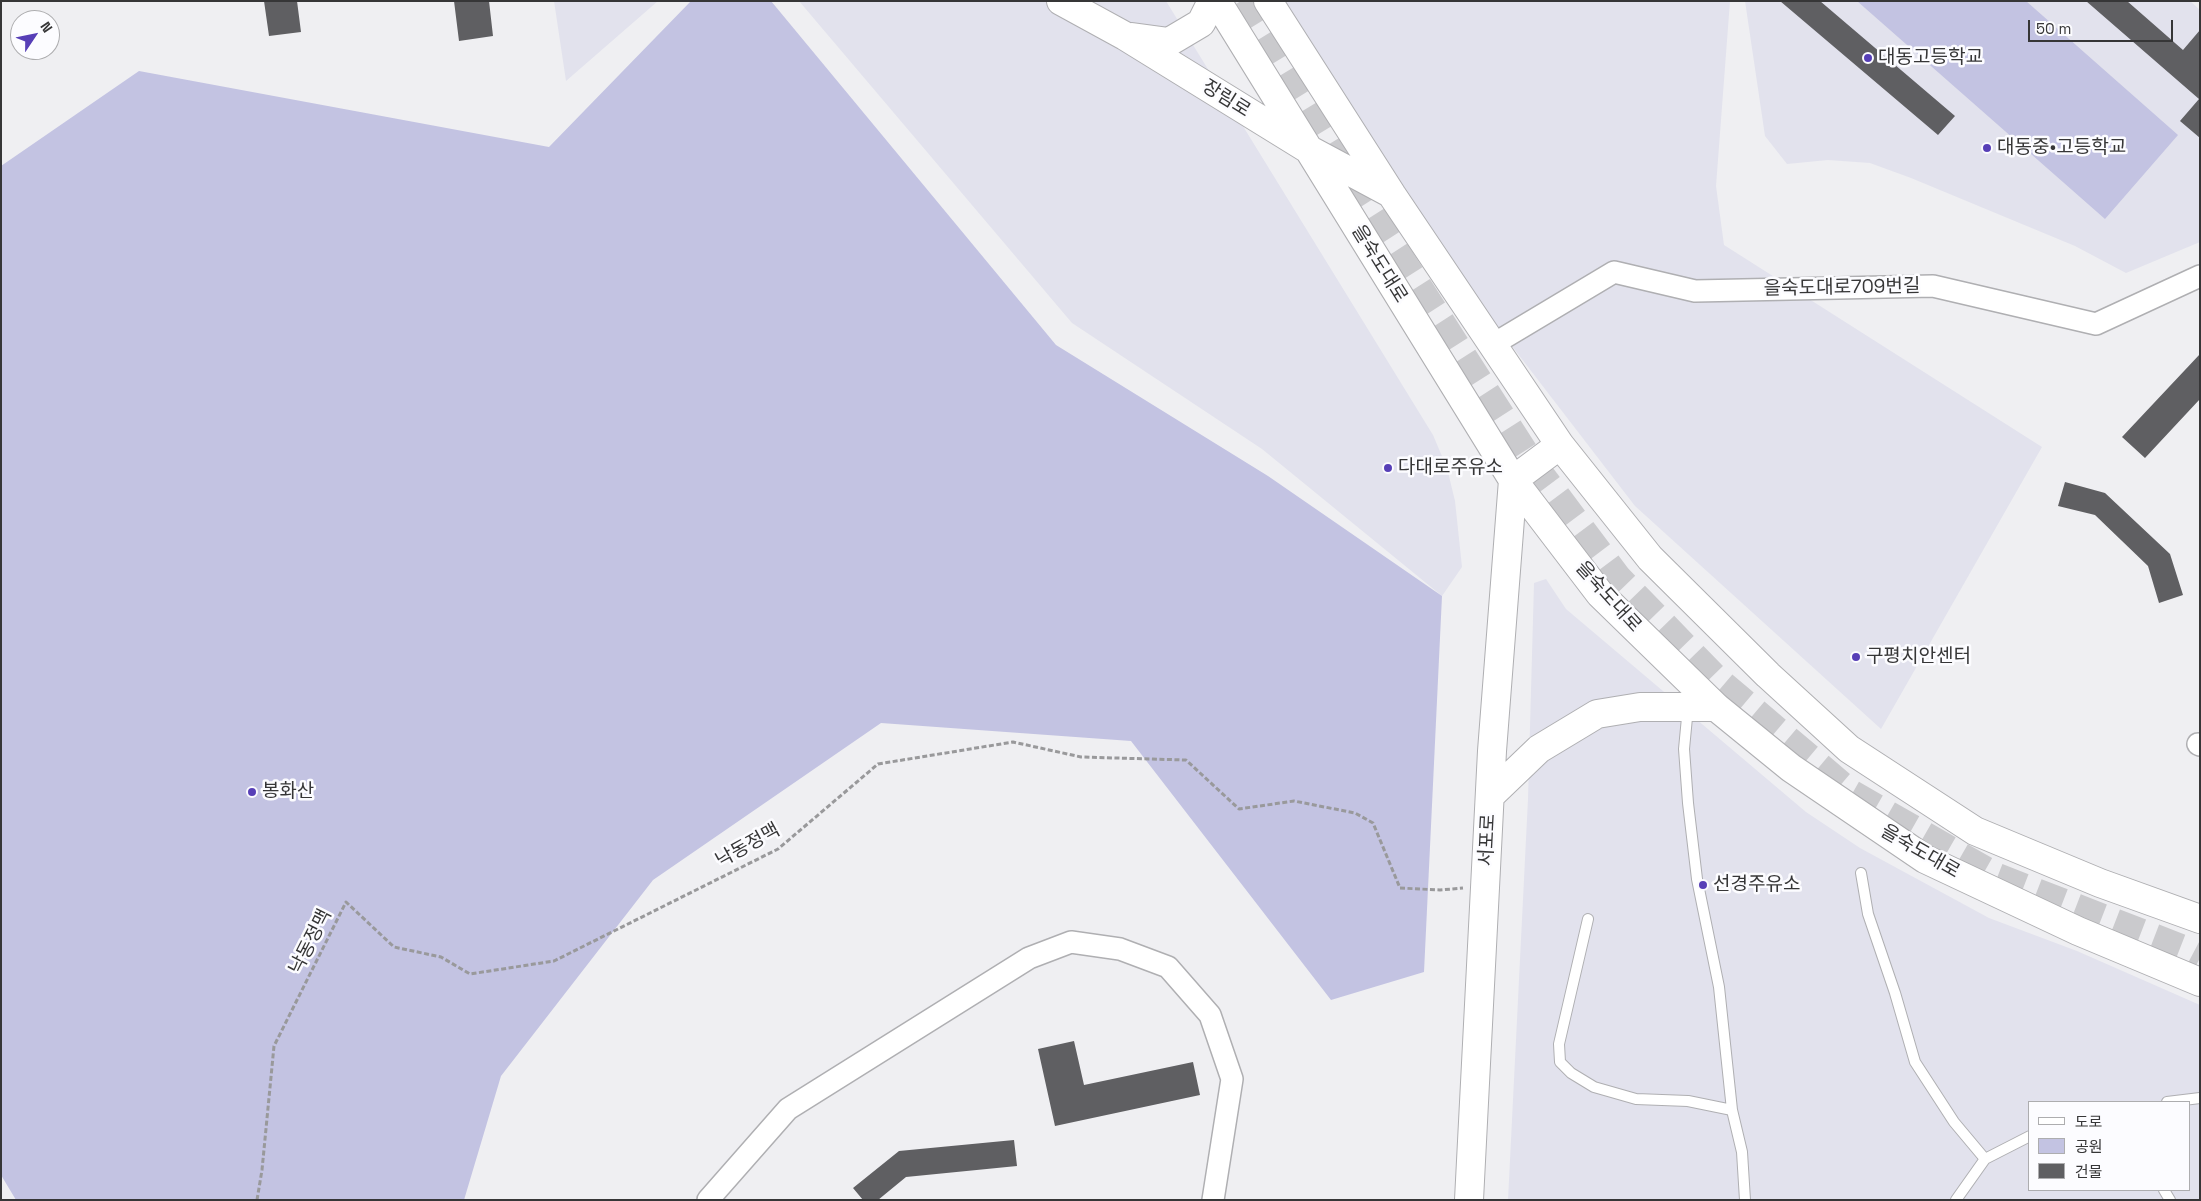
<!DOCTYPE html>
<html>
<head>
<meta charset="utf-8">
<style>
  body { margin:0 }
  #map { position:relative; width:2201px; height:1201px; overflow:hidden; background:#efeff2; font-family:"Space Grotesk","Noto Sans KR",sans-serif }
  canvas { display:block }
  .frame { position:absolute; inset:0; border:2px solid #363637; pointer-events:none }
  .legend { position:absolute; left:2028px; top:1101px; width:162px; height:90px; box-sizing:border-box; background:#fcfcff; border:1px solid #adadaf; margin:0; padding:6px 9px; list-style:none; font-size:15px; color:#363637 }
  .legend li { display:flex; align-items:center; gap:10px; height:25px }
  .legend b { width:25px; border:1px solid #adadaf }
  .north { position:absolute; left:10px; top:10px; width:50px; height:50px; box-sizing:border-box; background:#fcfcff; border:1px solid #adadaf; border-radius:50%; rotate:56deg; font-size:14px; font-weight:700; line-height:20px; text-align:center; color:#363637 }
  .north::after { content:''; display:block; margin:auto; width:18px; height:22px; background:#573fb7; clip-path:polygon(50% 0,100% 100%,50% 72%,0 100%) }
  .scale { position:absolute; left:2028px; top:20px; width:145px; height:22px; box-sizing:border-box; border:2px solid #363637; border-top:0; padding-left:6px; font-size:15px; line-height:18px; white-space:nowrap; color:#363637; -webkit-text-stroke:4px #fcfcff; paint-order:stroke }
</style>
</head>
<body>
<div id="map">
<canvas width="2201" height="1201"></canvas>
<div class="frame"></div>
<ul class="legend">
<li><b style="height:6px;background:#fff"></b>도로</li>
<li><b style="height:14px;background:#c3c3e2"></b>공원</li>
<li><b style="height:14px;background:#5f5f62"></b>건물</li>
</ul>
<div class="north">N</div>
<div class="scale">50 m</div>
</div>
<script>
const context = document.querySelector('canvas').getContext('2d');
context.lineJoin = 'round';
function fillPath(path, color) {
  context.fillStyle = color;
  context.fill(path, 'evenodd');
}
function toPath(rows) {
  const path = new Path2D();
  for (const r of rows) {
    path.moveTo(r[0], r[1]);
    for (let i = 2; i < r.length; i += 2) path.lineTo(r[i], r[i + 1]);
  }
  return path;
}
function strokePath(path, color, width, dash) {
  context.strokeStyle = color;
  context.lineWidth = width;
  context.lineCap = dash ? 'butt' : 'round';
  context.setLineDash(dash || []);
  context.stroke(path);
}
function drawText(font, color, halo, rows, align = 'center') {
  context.font = font + ' "Space Grotesk","Noto Sans KR",sans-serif';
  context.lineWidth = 5;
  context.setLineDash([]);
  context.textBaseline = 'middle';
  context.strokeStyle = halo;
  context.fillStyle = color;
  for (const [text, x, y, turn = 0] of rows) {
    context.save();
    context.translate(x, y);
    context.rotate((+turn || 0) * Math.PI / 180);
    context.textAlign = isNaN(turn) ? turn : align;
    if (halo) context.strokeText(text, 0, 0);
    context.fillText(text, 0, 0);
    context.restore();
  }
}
fillPath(toPath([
  [554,1,658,1,566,81],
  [799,1,1166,1,1433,435,1447,468,1455,501,1462,567,1442,596,1262,449,1072,323],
  [1283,1,1730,1,1716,186,1724,245,2042,447,1881,729,1635,506,1478,302,1326,72],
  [1745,1,2190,1,2200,10,2200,242,2126,273,2075,246,1911,178,1870,163,1828,160,1787,164,1765,136],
  [1546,579,1566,609,1806,812,1860,848,1989,918,2077,951,2200,1005,2200,1200,1508,1200,1528,799,1534,583],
  [2030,1102,2190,1102,2190,1190,2030,1190]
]), '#e2e2ed');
fillPath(toPath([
  [691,1,771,1,1056,345,1268,476,1442,596,1424,972,1331,1000,1131,741,881,723,653,880,501,1076,464,1200,16,1200,1,1175,1,166,139,71,549,147],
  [1857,1,2026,1,2178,135,2105,219]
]), '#c3c3e2');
fillPath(toPath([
  [264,1,297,1,301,32,269,36],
  [454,1,489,1,493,36,459,41],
  [1780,1,1820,1,1955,116,1938,135],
  [2086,1,2127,1,2183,50,2200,30,2200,138,2180,121,2199,99],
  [2200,354,2200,399,2145,458,2122,437],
  [2065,482,2105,493,2170,554,2183,595,2159,603,2148,566,2095,515,2058,506],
  [1074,1041,1084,1085,1193,1062,1200,1095,1055,1126,1038,1049],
  [1014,1140,1017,1166,906,1177,878,1200,863,1200,853,1188,899,1151]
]), '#5f5f62');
strokePath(toPath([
  [1241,1,1355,188,1528,458,1617,577,1716,679,1852,794,1997,877,2181,948,2200,958]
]), '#cacacd', 28, [28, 14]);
const lane = toPath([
  [1688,707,1684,749,1688,803,1697,879,1719,987,1732,1110,1742,1152,1745,1200],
  [1861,873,1868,914,1895,993,1915,1062,1954,1122,1985,1159],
  [1588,919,1559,1044,1560,1062,1571,1073,1594,1087,1636,1099,1688,1101,1732,1110],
  [2167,1102,2200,1098],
  [2164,1190,2170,1200],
  [1956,1200,1985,1159,2030,1136]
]);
const street = toPath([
  [1492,345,1614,272,1695,291,1933,286,2096,324,2200,276],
  [2198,744,2200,745],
  [708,1200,788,1109,1029,958,1071,942,1120,949,1168,967,1210,1015,1232,1079,1213,1200]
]);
const secondary = toPath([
  [1061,1,1125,36,1308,149,1390,193],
  [1217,1,1513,480,1600,594,1716,707,1791,768,1925,859,2078,931,2200,982],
  [1268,1,1392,195,1560,445,1650,558,1768,675,1849,749,1975,831,2100,883,2200,919],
  [1132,37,1169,42,1201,23,1212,1],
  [1513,480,1560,445],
  [1491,795,1539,749,1597,714,1640,707,1716,707],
  [1469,1200,1492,751,1513,480]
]);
strokePath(lane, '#afafb2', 12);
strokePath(street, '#afafb2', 24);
strokePath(secondary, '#afafb2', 30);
strokePath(toPath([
  [257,1200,262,1170,274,1046,346,902,394,947,441,957,470,974,554,961,778,849,878,764,1013,742,1081,757,1186,760,1239,809,1294,801,1355,813,1373,823,1400,888,1440,890,1463,888]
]), '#99999b', 3, [5, 2.5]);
strokePath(lane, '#fff', 10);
strokePath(street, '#fff', 21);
strokePath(secondary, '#fff', 28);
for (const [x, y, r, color] of [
  [1868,58,5,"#573fb7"],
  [1987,148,5,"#573fb7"],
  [1388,468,5,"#573fb7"],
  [1856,657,5,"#573fb7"],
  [252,792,5,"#573fb7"],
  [1703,885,5,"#573fb7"]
]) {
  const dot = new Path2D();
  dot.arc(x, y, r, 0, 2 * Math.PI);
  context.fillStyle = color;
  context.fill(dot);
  strokePath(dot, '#fcfcff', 2);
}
drawText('19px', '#363637', '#fcfcff', [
  ["대동고등학교",1878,58],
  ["대동중•고등학교",1997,148],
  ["다대로주유소",1398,468],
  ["구평치안센터",1866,657],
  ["봉화산",262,792],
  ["선경주유소",1713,885]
], 'left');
drawText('19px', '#363637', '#fcfcff', [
  ["장림로",1226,99,32],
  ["을숙도대로",1379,264,58],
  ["을숙도대로709번길",1842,288,-1],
  ["을숙도대로",1608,597,48],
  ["서포로",1488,840,-87],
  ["낙동정맥",748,846,-29],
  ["을숙도대로",1920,852,30],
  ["낙동정맥",311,942,-63]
]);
</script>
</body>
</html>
